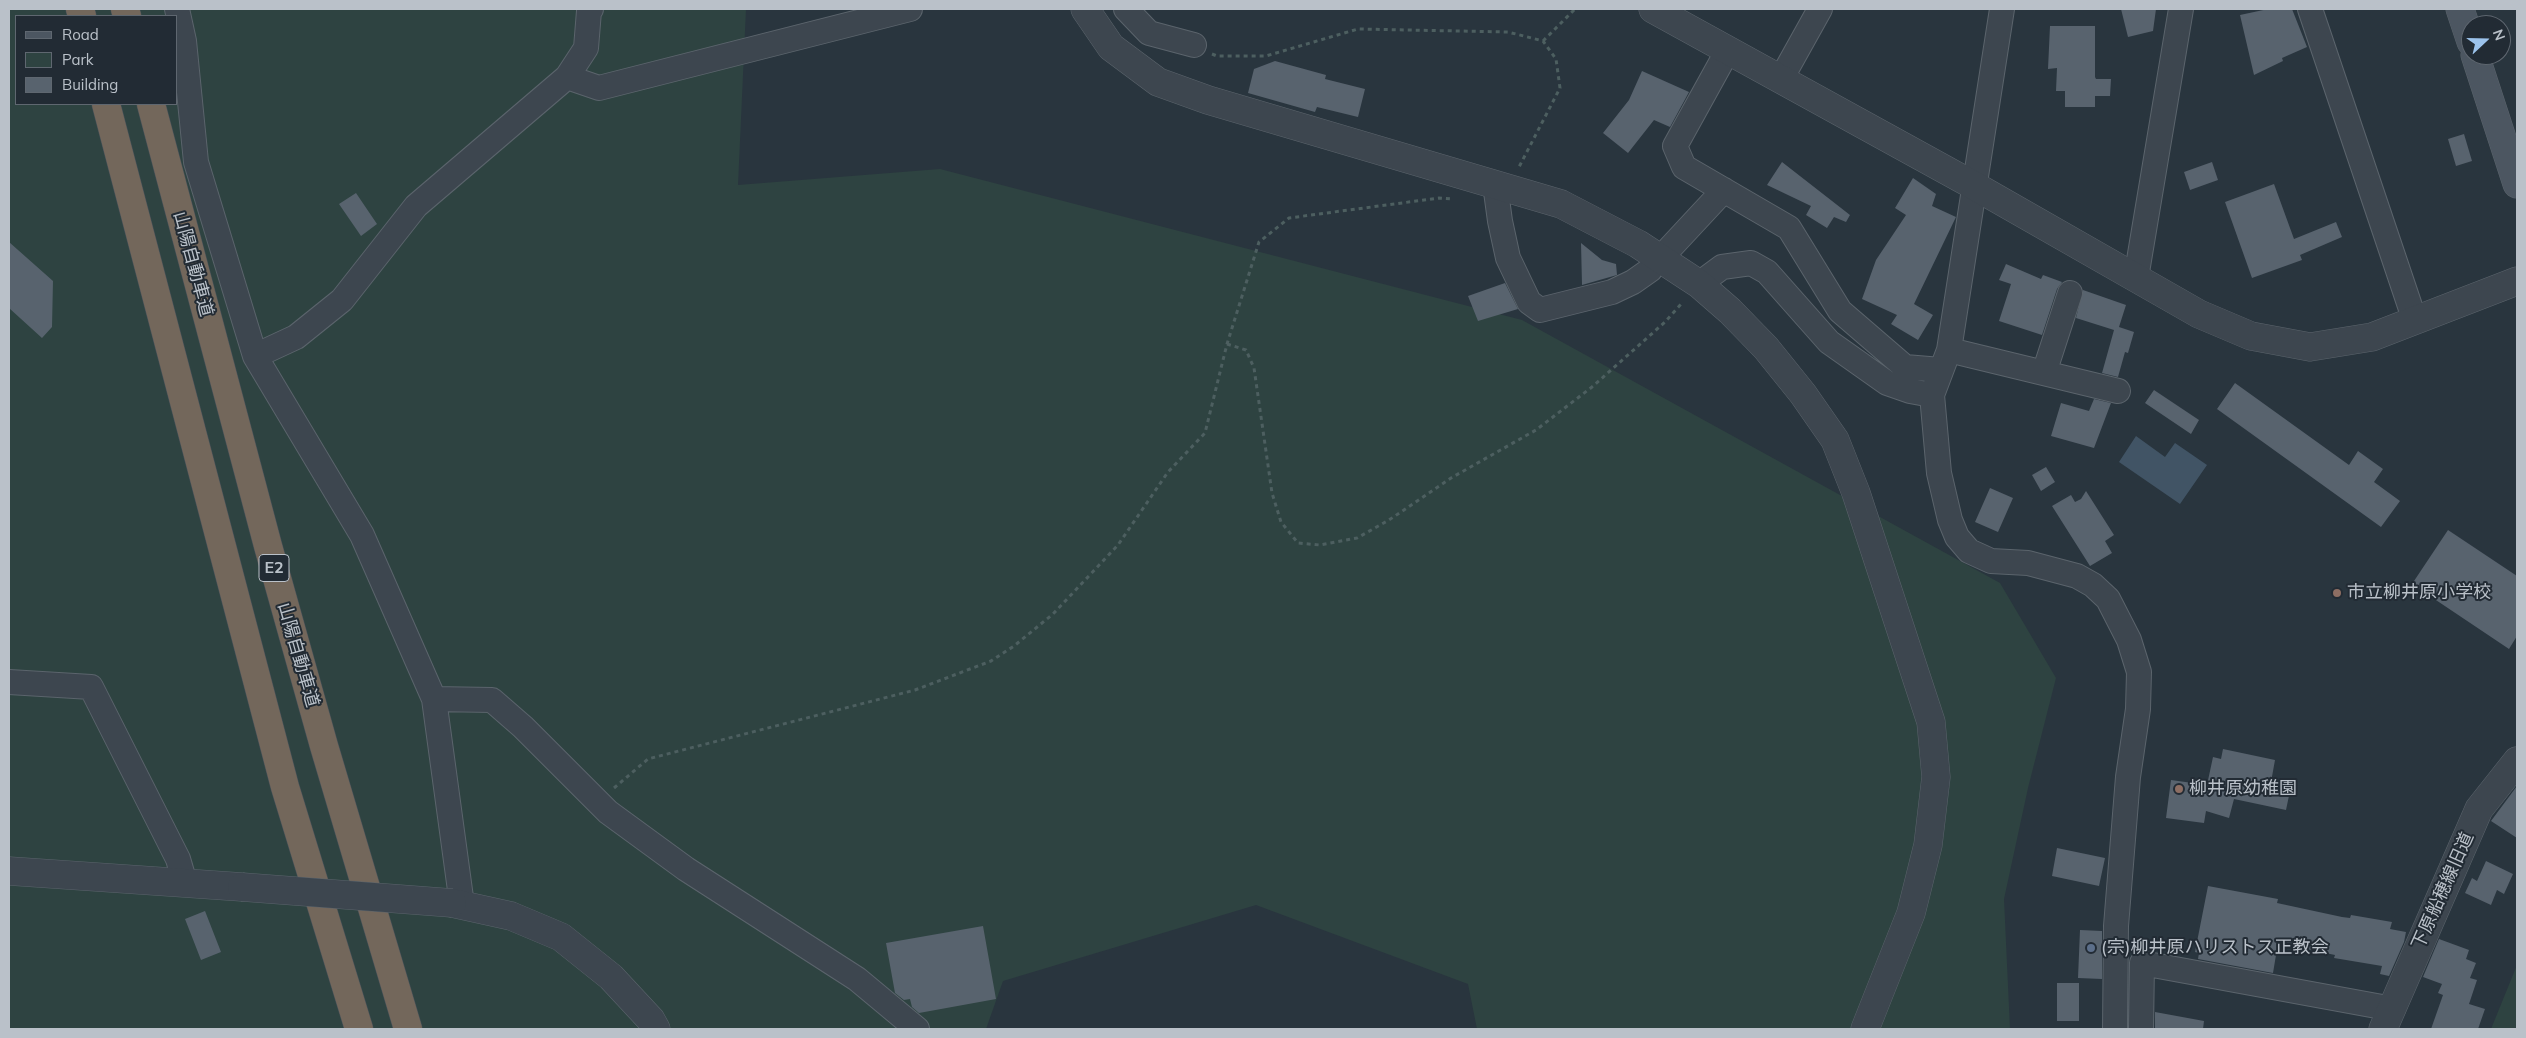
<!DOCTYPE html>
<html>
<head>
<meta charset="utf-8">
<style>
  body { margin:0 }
  #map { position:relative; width:2526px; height:1038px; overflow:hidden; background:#29353e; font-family:Mulish,sans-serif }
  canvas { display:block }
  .frame { position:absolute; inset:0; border:10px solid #bac1c9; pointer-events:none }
  .legend { position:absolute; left:15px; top:15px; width:162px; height:90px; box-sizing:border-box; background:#222b34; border:1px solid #5f6770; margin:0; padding:6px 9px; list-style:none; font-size:15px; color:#bac1c9 }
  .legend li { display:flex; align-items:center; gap:10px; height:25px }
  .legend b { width:25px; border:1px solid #5f6770 }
  .north { position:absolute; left:2461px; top:15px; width:50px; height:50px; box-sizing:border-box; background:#222b34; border:1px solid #5f6770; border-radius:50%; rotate:69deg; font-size:14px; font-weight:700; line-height:20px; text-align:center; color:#bac1c9 }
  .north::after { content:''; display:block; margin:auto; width:18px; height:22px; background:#9cc3ec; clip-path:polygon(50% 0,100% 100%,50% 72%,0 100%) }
</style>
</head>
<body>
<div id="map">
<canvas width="2526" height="1038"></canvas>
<div class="frame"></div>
<ul class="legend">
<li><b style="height:6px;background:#4c5661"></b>Road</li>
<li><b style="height:14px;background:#2e4341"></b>Park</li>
<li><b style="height:14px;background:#58636e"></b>Building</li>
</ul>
<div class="north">N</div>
</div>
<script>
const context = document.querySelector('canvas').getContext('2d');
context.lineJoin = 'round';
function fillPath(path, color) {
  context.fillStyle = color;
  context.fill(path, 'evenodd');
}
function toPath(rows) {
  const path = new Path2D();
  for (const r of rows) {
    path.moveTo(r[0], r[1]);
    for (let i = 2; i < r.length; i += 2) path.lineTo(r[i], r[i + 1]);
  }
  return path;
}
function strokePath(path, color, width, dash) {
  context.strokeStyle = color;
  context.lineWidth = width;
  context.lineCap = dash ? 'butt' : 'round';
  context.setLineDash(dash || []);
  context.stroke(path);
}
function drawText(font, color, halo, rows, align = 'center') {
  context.font = font + ' Mulish,"Noto Sans JP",sans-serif';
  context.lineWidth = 4;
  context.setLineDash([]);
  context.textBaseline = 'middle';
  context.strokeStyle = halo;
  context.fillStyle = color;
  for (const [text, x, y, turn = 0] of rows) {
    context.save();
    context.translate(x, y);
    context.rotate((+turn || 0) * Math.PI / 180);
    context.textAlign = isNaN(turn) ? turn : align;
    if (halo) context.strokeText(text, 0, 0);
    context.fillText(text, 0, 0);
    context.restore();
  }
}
fillPath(toPath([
  [9,9,746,9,738,185,940,169,1522,320,2000,583,2056,678,2028,788,2004,899,2010,1029,1477,1029,1468,984,1256,905,1003,981,986,1029,9,1029],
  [16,16,176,16,176,104,16,104],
  [2517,965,2517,1029,2491,1029]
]), '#2e4341');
fillPath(toPath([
  [2136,436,2165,457,2175,443,2207,465,2180,504,2119,462]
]), '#415465');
fillPath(toPath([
  [2121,9,2156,9,2153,31,2128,37],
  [2268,9,2292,9,2307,47,2282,58,2283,61,2254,75,2240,15],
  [2050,26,2095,26,2095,77,2096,79,2111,79,2110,96,2095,96,2095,107,2065,107,2065,91,2056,91,2057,68,2048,69],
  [1275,61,1326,75,1325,79,1365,89,1358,117,1317,107,1315,112,1248,93,1254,69],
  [1642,71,1689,92,1670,127,1654,120,1628,153,1603,133,1629,100],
  [2464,134,2472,161,2456,166,2448,139],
  [1782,162,1850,215,1846,222,1834,217,1827,228,1806,215,1811,206,1767,185],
  [2212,162,2218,180,2190,190,2184,172],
  [1913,178,1936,194,1932,206,1956,217,1914,304,1933,315,1918,340,1891,324,1897,315,1862,299,1876,260,1906,215,1895,208],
  [2274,184,2294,239,2336,222,2342,237,2300,255,2302,260,2252,278,2225,202],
  [356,193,377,224,361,236,339,204],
  [9,242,53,281,52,327,42,338,9,308],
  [1581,243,1602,260,1616,264,1617,275,1582,285],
  [2006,264,2041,279,2043,275,2062,282,2057,289,2042,335,1999,321,2011,284,1999,280],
  [1505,283,1518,309,1478,321,1468,296],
  [2083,290,2126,305,2119,327,2134,332,2128,353,2125,352,2118,377,2102,373,2114,330,2076,318],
  [2235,383,2349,465,2358,451,2383,469,2374,482,2400,501,2381,527,2217,409],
  [2154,390,2199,420,2191,434,2145,403],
  [2094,399,2111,403,2094,448,2051,436,2061,403,2089,411],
  [2046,467,2055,482,2041,491,2032,475],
  [1990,488,2013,498,1998,532,1975,522],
  [2086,491,2114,535,2105,541,2112,553,2090,566,2052,506,2071,495,2075,502,2081,499],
  [2448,530,2517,576,2517,636,2509,649,2412,584],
  [2223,749,2275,760,2271,782,2291,786,2286,810,2234,799,2229,818,2206,811,2204,823,2166,818,2171,780,2207,785,2213,757,2221,759],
  [2517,786,2517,838,2491,821],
  [2057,848,2105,858,2099,886,2052,876],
  [2486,861,2513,874,2504,894,2497,890,2491,905,2465,893,2472,878,2477,881],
  [2208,886,2278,899,2277,903,2342,917,2350,918,2351,915,2392,922,2390,929,2406,932,2404,942,2389,976,2380,974,2382,966,2334,958,2335,955,2278,943,2273,973,2198,959,2199,953,2195,952],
  [205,911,221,952,201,960,185,919],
  [983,926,996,999,919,1013,912,1007,910,999,904,1000,895,993,886,943],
  [2080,930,2102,931,2102,979,2078,978],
  [2439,939,2469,950,2466,959,2476,963,2470,978,2477,980,2469,1004,2485,1009,2478,1029,2431,1029,2443,995,2438,993,2442,984,2423,977],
  [2057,983,2079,983,2079,1021,2057,1021],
  [2155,1012,2204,1021,2203,1029,2155,1029]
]), '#58636e');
const minor = toPath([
  [177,9,184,41,196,162,255,356,362,535,434,699,462,905],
  [1126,9,1149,33,1194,45],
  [2002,9,1949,350,1932,395,1939,473,1950,520,1957,537,1969,551,1991,561,2028,563,2077,576,2093,585,2108,599,2129,640,2139,672,2138,709,2128,777,2116,926,2115,1029],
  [2310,9,2415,321],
  [1728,50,1675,146,1684,167,1789,228,1840,311,1905,367,1941,370],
  [567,77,599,88,910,9],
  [1781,79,1820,9],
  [1495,184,1500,221,1508,258,1529,302,1540,310,1612,292,1633,282,1650,270],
  [1670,248,1724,190],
  [2136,278,2181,9],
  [1699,284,1722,267,1751,263,1767,272,1829,342,1887,383,1910,391,1932,395],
  [1949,350,2118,391],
  [255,356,296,337,342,300,416,206,567,77,586,48,589,11,591,9],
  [2044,373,2070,293],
  [9,682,91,687,178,859,185,883],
  [434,699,492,700,523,727,608,812,686,869,857,979,917,1029],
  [2141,1029,2142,963,2393,1009]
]);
const tertiary = toPath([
  [1085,9,1111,47,1158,82,1208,100,1561,204,1638,244,1699,284,1730,311,1766,348,1803,394,1835,440,1856,493,1931,722,1936,777,1928,845,1911,913,1865,1029],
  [1653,9,1973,185,2199,314,2251,336,2310,347,2372,337,2517,281],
  [9,871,242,887],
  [452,903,511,916,561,937,611,977,651,1020,656,1029],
  [2383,1029,2479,809,2517,761]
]);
const secondary = toPath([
  [2460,9,2471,42],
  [2475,55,2517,184]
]);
const motorway = toPath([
  [80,9,82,16],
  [125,9,127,16],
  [106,104,285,787,359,1029],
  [151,104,268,546,324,746,408,1029]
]);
strokePath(minor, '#5b646c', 26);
strokePath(tertiary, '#5b646c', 29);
strokePath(secondary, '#5b646c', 29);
strokePath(motorway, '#485159', 29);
strokePath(toPath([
  [1543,41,1575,9],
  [1212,54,1217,56,1266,56,1358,29,1508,32,1543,41,1556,59,1560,88,1519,167],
  [1227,344,1246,350,1254,368,1272,493,1281,522,1298,543,1320,545,1357,538,1389,520,1451,478,1536,430,1592,387,1665,322,1683,302],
  [614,788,648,759,915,690,991,661,1014,646,1053,614,1118,545,1168,472,1205,433,1227,344,1259,242,1289,218,1439,198,1453,199]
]), '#4d5f60', 3, [4, 4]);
strokePath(minor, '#3d464f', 24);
strokePath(tertiary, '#3d464f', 28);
strokePath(secondary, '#4c5661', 28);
strokePath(motorway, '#73675b', 28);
const tertiaryBridge = toPath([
  [242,887,452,903]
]);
strokePath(tertiaryBridge, '#5b646c', 29, []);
strokePath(tertiaryBridge, '#3d464f', 28);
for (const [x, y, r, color] of [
  [2337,593,5,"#8d6e63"],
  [2179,789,5,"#8d6e63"],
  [2091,948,5,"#5c6f8a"]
]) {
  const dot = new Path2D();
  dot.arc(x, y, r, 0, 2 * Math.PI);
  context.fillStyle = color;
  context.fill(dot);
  strokePath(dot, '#222b34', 2);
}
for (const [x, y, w] of [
  [274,568,30]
]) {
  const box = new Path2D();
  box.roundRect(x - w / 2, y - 13.5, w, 27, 4);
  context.fillStyle = '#222b34';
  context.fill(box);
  strokePath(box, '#bac1c9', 1);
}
drawText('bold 16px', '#bac1c9', null, [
  ["E2",274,568]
]);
drawText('18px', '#bac1c9', '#222b34', [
  ["山陽自動車道",193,264,75],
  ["山陽自動車道",298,655,74],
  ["下原船穂線旧道",2443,891,-66]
]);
drawText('18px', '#bac1c9', '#222b34', [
  ["市立柳井原小学校",2347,593],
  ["柳井原幼稚園",2189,789],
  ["(宗)柳井原ハリストス正教会",2101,948]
], 'left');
</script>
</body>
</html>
